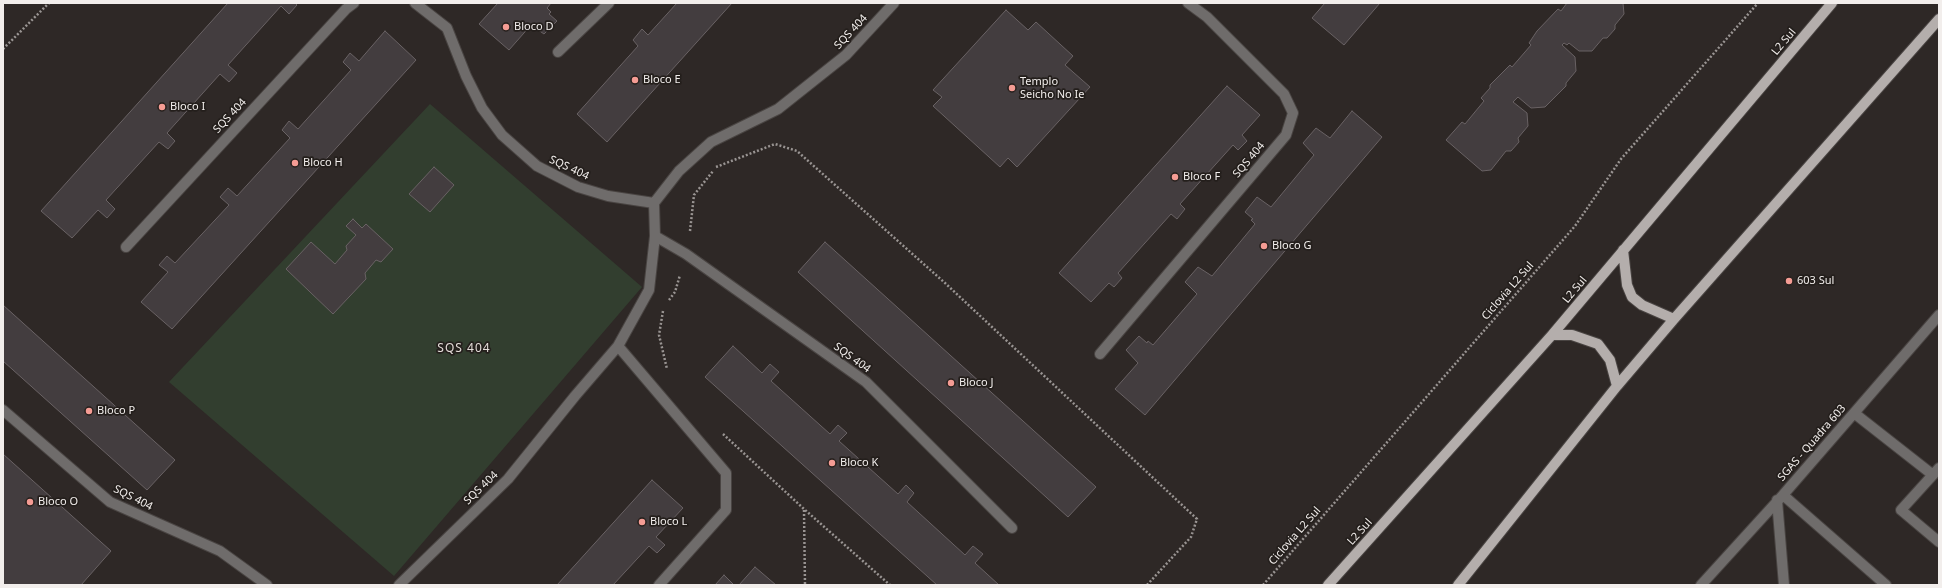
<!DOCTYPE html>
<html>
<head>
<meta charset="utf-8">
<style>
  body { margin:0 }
  #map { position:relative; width:1942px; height:588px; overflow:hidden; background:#2e2826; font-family:"Noto Sans",sans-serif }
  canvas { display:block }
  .frame { position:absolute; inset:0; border:4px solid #f2eeec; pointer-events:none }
</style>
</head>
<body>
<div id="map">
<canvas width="1942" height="588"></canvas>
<div class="frame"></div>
</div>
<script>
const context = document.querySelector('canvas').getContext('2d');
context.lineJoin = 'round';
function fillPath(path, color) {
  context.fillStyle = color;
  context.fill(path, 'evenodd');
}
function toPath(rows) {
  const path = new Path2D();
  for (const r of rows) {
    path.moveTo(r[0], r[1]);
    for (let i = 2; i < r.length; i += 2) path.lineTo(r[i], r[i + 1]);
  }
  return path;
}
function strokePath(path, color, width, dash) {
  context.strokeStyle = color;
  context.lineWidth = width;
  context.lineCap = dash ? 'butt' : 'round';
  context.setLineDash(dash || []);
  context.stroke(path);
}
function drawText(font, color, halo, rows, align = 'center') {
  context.font = font + ' "Noto Sans",sans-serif';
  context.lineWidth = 3.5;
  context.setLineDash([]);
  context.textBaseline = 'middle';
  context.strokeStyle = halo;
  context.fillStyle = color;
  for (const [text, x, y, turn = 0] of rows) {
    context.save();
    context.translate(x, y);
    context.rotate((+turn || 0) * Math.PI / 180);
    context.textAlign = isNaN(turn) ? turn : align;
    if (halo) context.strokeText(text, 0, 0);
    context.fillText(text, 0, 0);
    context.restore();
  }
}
fillPath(toPath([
  [430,104,642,287,394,576,169,382]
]), '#323e2f');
const building = toPath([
  [228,3,295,3,297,5,289,14,281,6,228,65,237,73,229,82,220,74,167,133,175,141,168,149,159,142,106,200,115,209,107,218,98,210,72,238,41,211,228,3],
  [498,3,551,3,547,8,551,12,549,14,557,21,544,34,531,25,509,50,479,24,498,3],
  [677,3,732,3,607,142,577,114,638,46,633,40,642,29,648,35,677,3],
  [1325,3,1380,3,1344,45,1312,18,1325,3],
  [1567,3,1623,3,1624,14,1615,25,1615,29,1607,38,1603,38,1592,51,1579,51,1569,43,1567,45,1564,43,1562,45,1575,57,1576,71,1566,83,1566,86,1545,107,1531,108,1518,97,1513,102,1527,113,1528,126,1518,138,1519,142,1511,151,1506,151,1491,170,1482,171,1446,140,1462,122,1465,124,1484,101,1481,98,1490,88,1490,85,1510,65,1512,67,1531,45,1529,43,1537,31,1558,9,1561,11,1567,3],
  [1006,10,1028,30,1036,22,1073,56,1065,65,1090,87,1017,167,1008,158,1000,167,933,106,942,97,933,90,1006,10],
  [385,31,416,60,172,329,141,302,168,272,159,265,167,256,175,263,229,205,220,197,228,188,237,196,290,138,282,130,289,121,298,129,351,70,343,62,350,53,359,61,385,31],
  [1227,86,1260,115,1242,135,1247,141,1238,150,1233,145,1180,204,1185,209,1177,219,1171,214,1118,273,1122,278,1114,287,1109,283,1091,302,1059,273,1227,86],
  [1352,111,1382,137,1145,415,1115,389,1138,363,1126,350,1139,336,1147,343,1148,341,1153,345,1197,294,1185,282,1198,267,1212,276,1255,224,1251,220,1253,219,1245,212,1257,197,1271,207,1314,155,1303,143,1316,128,1330,138,1352,111],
  [434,167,454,185,430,212,409,194,434,167],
  [353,219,362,228,366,224,393,249,381,262,376,260,365,273,366,279,333,314,286,269,311,242,335,264,347,250,346,246,356,235,346,226,353,219],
  [825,242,1096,487,1068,517,798,272,825,242],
  [3,305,175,460,147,490,3,361,3,305],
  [733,346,762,373,770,364,779,372,771,381,830,434,838,425,847,433,839,441,898,494,906,485,914,493,907,502,965,555,973,546,983,554,975,563,999,585,937,585,705,377,733,346],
  [3,454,111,551,81,585,3,585,3,454],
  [652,480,683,508,656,537,665,545,657,553,649,546,613,585,557,585,652,480],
  [755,567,776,585,739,585,755,567],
  [724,575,733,584,732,585,715,585,724,575]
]);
fillPath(building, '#433d3f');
strokePath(building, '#696264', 1);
const minor = toPath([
  [415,3,447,28,466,76,482,108,502,135,537,166,578,187,608,196,654,203],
  [558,52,609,3],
  [655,236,686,254,866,382,1012,528],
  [126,247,346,9,354,3],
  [618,346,726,473,726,510,659,585],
  [1100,354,1286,135,1293,113,1284,94,1207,17,1188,3],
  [3,410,110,502,220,551,267,585],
  [1854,413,1933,475],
  [1939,468,1901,510,1939,542],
  [1783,495,1886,585],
  [1777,500,1784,585],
  [399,585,508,479,575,396,618,346,649,290,655,236,654,203,679,171,711,142,778,109,846,55,894,3],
  [1701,585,1783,495,1939,315]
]);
const major = toPath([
  [1623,250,1627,285,1632,297,1642,305,1674,319],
  [1552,335,1572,335,1598,344,1610,360,1617,386],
  [1328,585,1552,335,1832,3],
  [1458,585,1617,386,1674,319,1939,19]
]);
strokePath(minor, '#494442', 12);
strokePath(major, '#494442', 12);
strokePath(toPath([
  [3,49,49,3],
  [716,167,775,144,797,151,945,283,1197,519,1191,537,1147,585],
  [690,231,694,195,713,171],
  [669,300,675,292,680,275],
  [663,311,659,335,667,369],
  [723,434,804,509,890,585],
  [804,510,805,585],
  [1263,585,1575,226,1621,159,1758,3]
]), '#999492', 2.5, [2, 2]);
strokePath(minor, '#6f6c6b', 10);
strokePath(major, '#b4aeac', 10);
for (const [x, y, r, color] of [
  [506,27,4,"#f59c94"],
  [635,80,4,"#f59c94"],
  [1012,88,4,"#f59c94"],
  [162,107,4,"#f59c94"],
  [295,163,4,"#f59c94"],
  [1175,177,4,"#f59c94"],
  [1264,246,4,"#f59c94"],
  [1789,281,4,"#f59c94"],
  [951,383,4,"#f59c94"],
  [89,411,4,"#f59c94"],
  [832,463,4,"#f59c94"],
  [30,502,4,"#f59c94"],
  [642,522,4,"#f59c94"]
]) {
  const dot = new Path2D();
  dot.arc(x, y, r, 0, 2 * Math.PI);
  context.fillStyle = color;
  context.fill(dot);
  strokePath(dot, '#241f1c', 1.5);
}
drawText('11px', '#f2eeec', '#241f1c', [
  ["Bloco D",514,27],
  ["Bloco E",643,80],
  ["Templo",1020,82],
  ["Seicho No Ie",1020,95],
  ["Bloco I",170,107],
  ["Bloco H",303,163],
  ["Bloco F",1183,177],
  ["Bloco G",1272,246],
  ["603 Sul",1797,281],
  ["Bloco J",959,383],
  ["Bloco P",97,411],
  ["Bloco K",840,463],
  ["Bloco O",38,502],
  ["Bloco L",650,522]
], 'left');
drawText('11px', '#f2eeec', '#241f1c', [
  ["SQS 404",851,32,-47],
  ["L2 Sul",1784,42,-50],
  ["SQS 404",230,116,-47],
  ["SQS 404",1249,160,-50],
  ["SQS 404",569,168,25],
  ["L2 Sul",1575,290,-50],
  ["Ciclovia L2 Sul",1508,291,-49],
  ["SQS 404",852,358,36],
  ["SGAS - Quadra 603",1812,443,-49],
  ["SQS 404",481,488,-44],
  ["SQS 404",133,498,27],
  ["L2 Sul",1360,532,-48],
  ["Ciclovia L2 Sul",1295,536,-49]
]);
context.letterSpacing = '1px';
drawText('12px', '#e2dbd7', '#241f1c', [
  ["SQS 404",464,349]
]);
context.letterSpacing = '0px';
</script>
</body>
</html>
